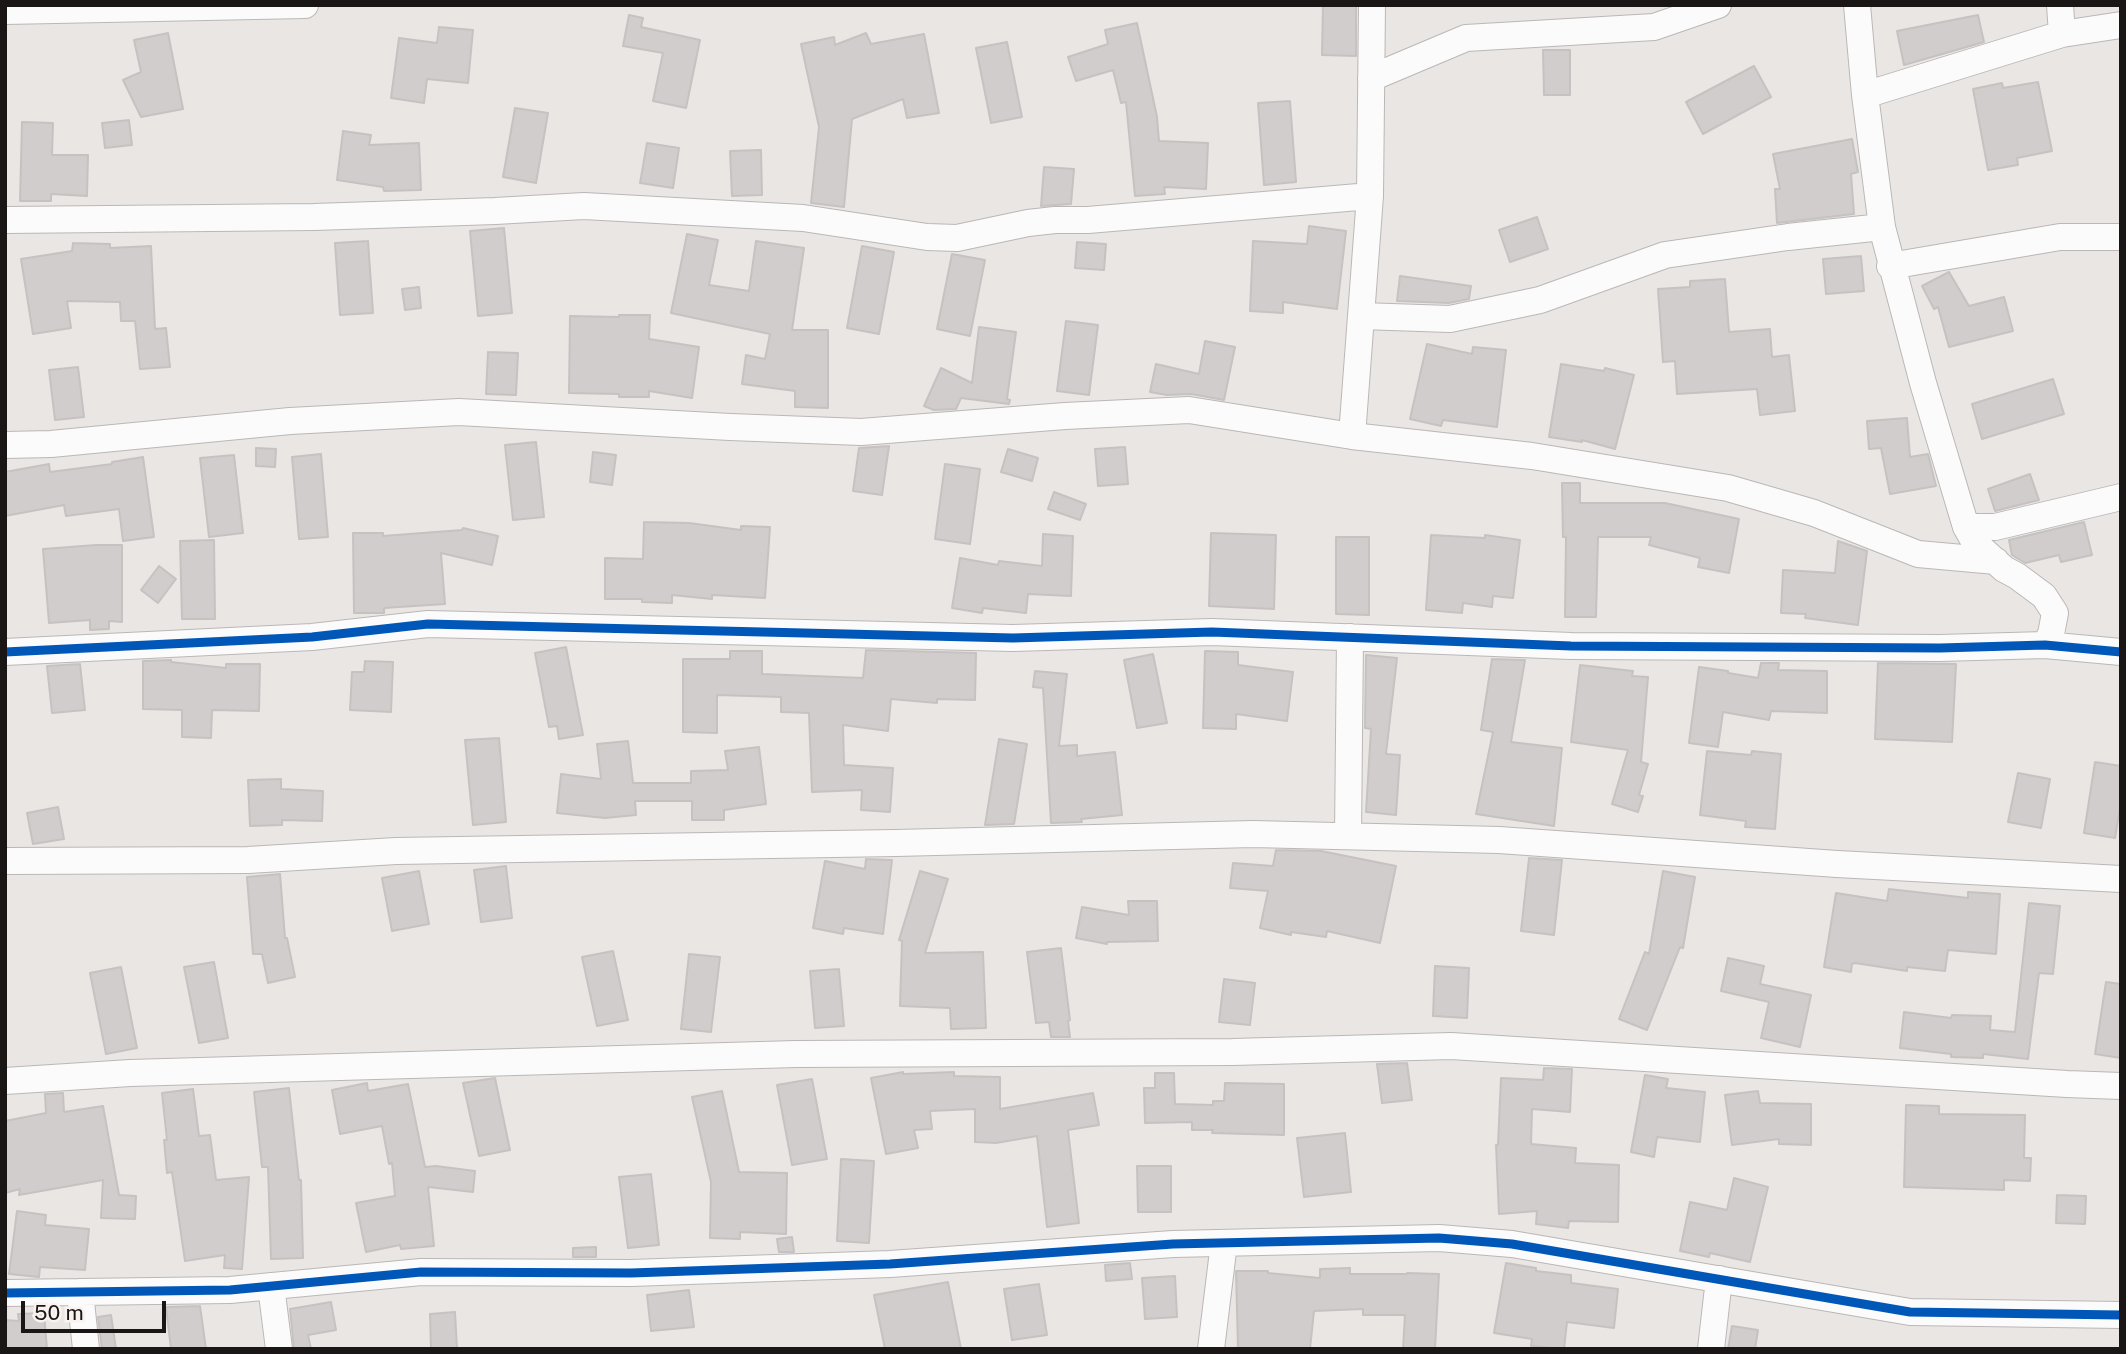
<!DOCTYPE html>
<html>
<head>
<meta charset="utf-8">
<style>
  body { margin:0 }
  #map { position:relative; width:2126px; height:1354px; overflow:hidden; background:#eae6e4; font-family:"Public Sans",sans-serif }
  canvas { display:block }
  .frame { position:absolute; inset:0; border:7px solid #191615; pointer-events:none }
  .scale { position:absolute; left:21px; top:1301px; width:145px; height:32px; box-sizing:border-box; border:4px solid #191615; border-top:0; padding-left:9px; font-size:21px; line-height:24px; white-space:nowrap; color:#191615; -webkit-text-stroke:5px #f9f2ef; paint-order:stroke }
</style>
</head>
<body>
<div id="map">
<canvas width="2126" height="1354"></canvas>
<div class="frame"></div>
<div class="scale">50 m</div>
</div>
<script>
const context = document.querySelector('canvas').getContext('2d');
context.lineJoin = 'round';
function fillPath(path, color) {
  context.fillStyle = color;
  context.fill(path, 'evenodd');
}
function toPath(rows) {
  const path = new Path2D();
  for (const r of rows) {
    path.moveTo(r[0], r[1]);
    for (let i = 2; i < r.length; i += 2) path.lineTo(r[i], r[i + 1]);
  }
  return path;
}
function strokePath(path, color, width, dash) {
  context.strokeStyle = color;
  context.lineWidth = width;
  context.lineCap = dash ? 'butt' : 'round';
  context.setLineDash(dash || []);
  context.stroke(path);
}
const building = toPath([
  [1323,5,1356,5,1356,56,1322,55,1323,5],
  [629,15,643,18,641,27,700,40,686,108,653,101,663,53,623,46,629,15],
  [1978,15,1984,42,1904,65,1897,31,1978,15],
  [1137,23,1157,117,1159,141,1208,143,1206,189,1164,187,1165,194,1135,196,1126,102,1121,103,1113,70,1076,81,1068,57,1108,44,1105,30,1137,23],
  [439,27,473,30,468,83,427,79,424,103,391,98,399,38,437,43,439,27],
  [168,33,183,109,141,117,123,80,141,72,134,40,168,33],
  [866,33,871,44,924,34,939,113,907,118,903,99,852,119,844,207,811,203,819,127,801,44,834,37,835,45,866,33],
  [1007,42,1022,117,991,123,976,48,1007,42],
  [1543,50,1570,50,1570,95,1544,95,1543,50],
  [1754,66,1771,97,1703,134,1686,102,1754,66],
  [2038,82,2052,151,2017,158,2018,165,1988,170,1973,89,2002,83,2003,88,2038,82],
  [1290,101,1296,182,1264,185,1258,103,1290,101],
  [515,108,548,113,536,183,503,177,515,108],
  [129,120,132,145,105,148,102,123,129,120],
  [22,122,53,123,52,155,88,155,87,196,51,194,51,201,20,201,22,122],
  [343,131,371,135,369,145,419,143,421,190,384,191,383,187,337,180,343,131],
  [1852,139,1858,172,1851,174,1854,214,1777,223,1775,189,1780,189,1773,154,1852,139],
  [647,143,679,148,673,188,640,183,647,143],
  [761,150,762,195,732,196,730,151,761,150],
  [1044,167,1074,169,1071,204,1041,206,1044,167],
  [1537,217,1548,249,1510,262,1499,230,1537,217],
  [1309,226,1346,231,1337,309,1283,302,1283,313,1250,311,1253,241,1307,244,1309,226],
  [504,228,512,313,478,316,470,231,504,228],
  [687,234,718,240,709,285,749,291,756,241,804,248,792,330,828,330,828,408,795,407,795,391,742,384,746,355,765,359,770,334,671,313,687,234],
  [368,241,373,313,340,315,335,243,368,241],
  [1077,242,1106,244,1104,270,1075,268,1077,242],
  [73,243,110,244,110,248,151,246,155,329,166,328,170,367,140,369,135,321,121,321,120,302,67,301,71,328,33,334,21,259,72,251,73,243],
  [862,246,894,252,879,334,847,328,862,246],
  [952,254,985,260,970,336,937,329,952,254],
  [1861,256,1864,291,1826,294,1823,259,1861,256],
  [1949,272,1969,306,2004,297,2013,331,1949,347,1938,307,1934,309,1922,286,1949,272],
  [1400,276,1471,286,1469,299,1449,303,1397,301,1400,276],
  [1725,279,1729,332,1770,329,1772,357,1789,355,1795,411,1760,415,1757,389,1677,394,1675,361,1663,362,1658,289,1690,287,1690,281,1725,279],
  [419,287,421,308,405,310,402,289,419,287],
  [619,315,650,315,649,339,699,347,692,398,649,391,649,397,619,397,619,394,569,393,570,316,619,317,619,315],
  [1066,321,1098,325,1089,395,1057,391,1066,321],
  [979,327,1016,332,1007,399,1010,400,1009,404,961,398,956,409,934,410,924,406,941,368,972,383,979,327],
  [1205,341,1235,347,1224,400,1191,394,1167,395,1150,392,1156,364,1199,374,1205,341],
  [1427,344,1472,354,1473,347,1506,350,1497,427,1443,420,1441,426,1410,419,1427,344],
  [488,352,518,353,516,395,486,394,488,352],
  [1561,364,1604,371,1605,368,1634,375,1615,449,1582,440,1582,442,1549,437,1561,364],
  [78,367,84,417,55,420,49,370,78,367],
  [2053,379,2064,414,1982,439,1972,404,2053,379],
  [1907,418,1910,457,1928,454,1936,486,1890,494,1881,448,1869,449,1867,421,1907,418],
  [536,442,544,517,513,520,505,445,536,442],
  [889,446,882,495,853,491,859,448,889,446],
  [1125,447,1128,484,1098,486,1095,449,1125,447],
  [256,448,276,449,275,467,256,466,256,448],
  [1008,449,1038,458,1032,481,1001,472,1008,449],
  [593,452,616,455,612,485,590,482,593,452],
  [321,454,328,537,299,539,292,457,321,454],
  [234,455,243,533,209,537,200,458,234,455],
  [143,457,154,537,123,541,119,509,66,516,64,505,5,516,5,472,49,464,50,472,112,464,112,462,143,457],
  [945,464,980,469,970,544,935,539,945,464],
  [2030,474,2039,500,1995,511,1988,489,2030,474],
  [1562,483,1580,483,1580,503,1665,503,1739,519,1729,573,1698,567,1700,558,1649,545,1651,537,1598,537,1596,617,1565,617,1566,537,1563,537,1562,483],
  [1054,492,1086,504,1080,520,1048,509,1054,492],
  [644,522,689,523,741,530,741,526,770,527,765,598,712,595,712,599,672,595,672,603,642,602,642,599,605,599,605,558,643,559,644,522],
  [2084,522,2092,555,2061,562,2059,555,2025,563,2012,555,2009,540,2084,522],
  [463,528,498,536,492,565,441,553,445,604,384,608,384,613,354,613,353,533,383,533,383,536,462,530,463,528],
  [1211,533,1276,535,1274,609,1209,606,1211,533],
  [1043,534,1073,536,1071,596,1028,594,1026,613,983,608,982,613,952,608,960,558,998,565,999,561,1042,566,1043,534],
  [1431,535,1485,538,1485,535,1520,540,1513,598,1493,596,1492,607,1463,603,1462,613,1426,610,1431,535],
  [1336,537,1369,537,1369,615,1336,614,1336,537],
  [214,540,215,619,182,619,180,541,214,540],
  [1838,541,1867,551,1858,625,1805,618,1806,614,1781,613,1783,570,1835,573,1838,541],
  [96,545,122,545,122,622,109,621,109,629,90,630,90,620,49,623,43,549,96,545],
  [159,566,176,579,158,603,141,590,159,566],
  [566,647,583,735,559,739,557,726,549,727,535,653,566,647],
  [866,650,976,653,975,700,937,699,937,703,891,699,888,731,843,725,844,765,893,768,890,812,861,810,862,790,812,792,809,713,781,712,781,697,717,695,717,733,683,732,683,659,730,659,730,651,762,651,762,674,863,678,866,650],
  [1205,651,1238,652,1238,665,1293,672,1287,721,1236,714,1236,729,1203,728,1205,651],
  [1153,654,1167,723,1137,728,1124,660,1153,654],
  [1366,655,1397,658,1386,754,1400,755,1396,815,1366,812,1371,729,1365,728,1366,655],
  [1492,659,1525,660,1511,742,1562,748,1554,826,1476,814,1493,732,1481,730,1492,659],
  [171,660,171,662,226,668,226,664,260,664,259,711,212,710,211,738,182,737,182,710,143,709,143,661,171,660],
  [365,661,393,662,391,712,350,710,352,672,364,672,365,661],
  [1761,663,1779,663,1778,670,1827,671,1827,713,1771,711,1769,720,1723,712,1718,747,1689,743,1699,667,1728,671,1728,673,1758,678,1761,663],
  [1878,663,1956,664,1952,742,1875,739,1878,663],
  [80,664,85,710,52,713,47,666,80,664],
  [1580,665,1633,671,1632,676,1648,677,1641,762,1648,764,1639,795,1643,796,1638,812,1612,804,1628,750,1571,742,1580,665],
  [1035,671,1067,674,1059,746,1077,745,1077,756,1115,752,1122,815,1081,819,1082,822,1051,823,1043,688,1033,687,1035,671],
  [499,738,506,822,473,825,465,740,499,738],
  [999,739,1027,744,1014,824,985,825,999,739],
  [628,741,633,783,691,783,691,771,728,770,725,751,759,747,766,804,724,810,724,820,692,820,692,801,635,801,636,815,605,818,557,813,561,774,601,779,597,744,628,741],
  [1707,751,1751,755,1752,751,1781,754,1775,829,1745,827,1746,821,1700,815,1707,751],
  [2095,762,2121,766,2121,802,2115,838,2084,833,2095,762],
  [2018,773,2050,779,2041,828,2008,822,2018,773],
  [281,779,281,789,323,791,322,821,282,820,282,825,250,826,248,780,281,779],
  [58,807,64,839,33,844,27,813,58,807],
  [1276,850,1321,851,1396,866,1380,943,1327,931,1326,937,1291,932,1291,935,1260,928,1268,891,1230,888,1233,863,1273,866,1276,850],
  [1529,858,1562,860,1554,935,1521,931,1529,858],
  [866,859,892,860,883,934,844,928,843,934,813,928,825,861,865,869,866,859],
  [506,866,512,918,481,922,474,870,506,866],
  [419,871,429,924,392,931,382,878,419,871],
  [920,871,948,879,925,953,983,952,986,1028,951,1029,950,1008,900,1006,902,941,899,940,920,871],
  [1663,871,1695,877,1683,948,1680,947,1647,1030,1619,1019,1645,952,1649,954,1663,871],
  [280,874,285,938,287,938,295,977,268,983,262,954,253,954,247,877,280,874],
  [1889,889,1968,898,1968,892,2000,894,1996,954,1948,950,1945,971,1907,967,1907,971,1855,963,1852,964,1851,972,1824,967,1836,893,1887,901,1889,889],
  [1128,901,1157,901,1158,941,1107,942,1107,944,1076,938,1082,907,1129,915,1128,901],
  [2029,903,2060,906,2053,974,2039,973,2028,1059,1983,1054,1983,1058,1951,1057,1951,1054,1900,1048,1904,1012,1951,1018,1952,1015,1991,1016,1990,1030,2015,1032,2029,903],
  [1061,948,1070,1020,1068,1021,1070,1037,1051,1037,1049,1022,1036,1023,1027,952,1061,948],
  [613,951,628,1020,597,1026,582,957,613,951],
  [689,954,720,957,711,1032,681,1029,689,954],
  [1728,958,1764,966,1760,984,1811,995,1800,1047,1761,1038,1769,1002,1721,991,1728,958],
  [214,962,228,1038,199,1043,184,967,214,962],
  [1435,966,1469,968,1467,1018,1433,1016,1435,966],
  [121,967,137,1048,106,1054,90,973,121,967],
  [839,969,844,1026,815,1028,810,971,839,969],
  [1224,979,1255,983,1250,1025,1219,1022,1224,979],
  [2106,982,2121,984,2121,1058,2095,1054,2106,982],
  [1407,1063,1412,1100,1382,1103,1377,1064,1407,1063],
  [1544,1068,1572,1069,1570,1112,1532,1109,1531,1144,1576,1148,1575,1163,1619,1165,1618,1222,1569,1221,1568,1228,1536,1224,1537,1211,1499,1214,1496,1145,1498,1145,1501,1078,1543,1080,1544,1068],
  [903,1072,903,1074,954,1072,954,1076,1000,1077,1000,1109,1093,1093,1099,1125,1068,1130,1079,1223,1047,1227,1037,1136,996,1143,975,1142,975,1109,930,1111,932,1129,914,1130,918,1148,886,1154,871,1078,903,1072],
  [1155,1073,1174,1073,1175,1104,1213,1105,1213,1101,1224,1101,1225,1083,1284,1084,1284,1135,1212,1133,1213,1130,1192,1130,1192,1122,1145,1123,1144,1088,1155,1088,1155,1073],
  [1645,1075,1668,1079,1666,1088,1705,1092,1700,1142,1657,1137,1654,1157,1631,1152,1645,1075],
  [495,1078,510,1150,479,1156,463,1083,495,1078],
  [812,1079,827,1159,792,1165,777,1085,812,1079],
  [367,1083,368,1091,408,1084,425,1167,436,1166,475,1171,473,1192,428,1187,434,1246,401,1249,400,1245,366,1252,356,1203,395,1196,392,1163,389,1164,382,1126,340,1134,332,1090,367,1083],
  [289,1088,299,1180,301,1180,303,1258,271,1259,268,1167,262,1167,254,1092,289,1088],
  [193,1089,199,1136,210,1135,216,1180,249,1177,242,1269,224,1268,225,1255,185,1261,172,1172,167,1173,164,1140,167,1140,162,1093,193,1089],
  [722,1091,739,1172,787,1173,786,1234,740,1232,740,1239,710,1238,711,1182,692,1097,722,1091],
  [1758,1091,1760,1103,1811,1104,1811,1145,1779,1144,1779,1139,1732,1145,1725,1095,1758,1091],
  [63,1093,64,1112,103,1106,119,1195,136,1196,135,1219,101,1218,103,1180,19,1195,20,1189,5,1193,5,1121,46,1113,45,1094,63,1093],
  [1906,1105,1939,1106,1939,1114,2025,1115,2024,1158,2031,1158,2030,1181,2004,1180,2004,1190,1904,1187,1906,1105],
  [1345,1133,1351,1192,1304,1197,1297,1138,1345,1133],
  [841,1159,874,1161,869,1243,837,1241,841,1159],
  [1137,1166,1171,1166,1171,1212,1138,1212,1137,1166],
  [651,1174,659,1245,628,1248,619,1177,651,1174],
  [1734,1178,1768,1187,1750,1262,1710,1253,1709,1257,1680,1251,1690,1202,1727,1210,1734,1178],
  [2057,1195,2086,1196,2085,1224,2056,1223,2057,1195],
  [17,1211,46,1215,45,1225,89,1229,85,1270,40,1267,39,1277,9,1274,17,1211],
  [792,1237,794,1252,779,1252,777,1239,792,1237],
  [596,1247,596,1257,573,1257,573,1248,596,1247],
  [1130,1263,1132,1279,1106,1281,1105,1265,1130,1263],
  [1506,1263,1536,1268,1536,1271,1571,1275,1571,1283,1618,1289,1614,1328,1567,1322,1564,1349,1531,1346,1532,1339,1494,1333,1506,1263],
  [1350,1268,1350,1274,1407,1274,1407,1273,1439,1274,1435,1349,1403,1349,1405,1315,1363,1315,1363,1309,1314,1311,1310,1349,1238,1349,1236,1271,1268,1271,1268,1273,1320,1278,1320,1269,1350,1268],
  [1175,1276,1177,1317,1145,1319,1142,1278,1175,1276],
  [948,1282,961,1349,885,1349,874,1295,948,1282],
  [1039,1284,1047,1335,1012,1340,1004,1289,1039,1284],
  [689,1290,694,1327,651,1331,647,1295,689,1290],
  [331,1302,336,1330,308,1335,311,1349,294,1349,290,1309,331,1302],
  [200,1306,206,1349,171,1349,166,1307,200,1306],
  [455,1312,457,1349,431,1349,430,1314,455,1312],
  [44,1313,47,1349,5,1349,5,1320,19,1321,18,1314,44,1313],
  [111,1315,116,1349,102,1349,98,1317,111,1315],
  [1732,1326,1758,1330,1755,1349,1728,1349,1732,1326]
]);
fillPath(building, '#d0cdcc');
strokePath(building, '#c6c2c1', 2);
const minor = toPath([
  [1857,5,1865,95,1882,227,1923,383,1966,527,1975,543,2004,569,2017,576,2044,596,2055,613,2051,634,2045,645],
  [2060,5,2062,34],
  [5,11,305,5],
  [1371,78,1466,38,1654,27,1718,5],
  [1865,95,2062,34,2121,25],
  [5,220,314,217,495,211,584,206,803,218,927,237,957,238,1028,223,1055,220,1088,220,1370,196],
  [1890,266,2060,237,2121,237],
  [1361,316,1450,319,1540,300,1665,255,1788,237,1882,227],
  [1352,436,1370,196,1372,5],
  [5,445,51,444,290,421,459,412,730,427,861,432,1065,416,1189,410,1352,436,1532,456,1728,488,1814,513,1918,554,1996,561],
  [1966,527,1995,527,2121,497],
  [5,652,312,637,428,624,1013,638,1212,632,1571,646,1940,648,2045,645,2121,652],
  [1348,836,1350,637],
  [5,861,248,860,396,851,896,843,1253,834,1499,840,1837,864,2121,879],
  [5,1081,130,1073,796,1054,1233,1052,1451,1046,2067,1084,2121,1086],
  [271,1286,279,1349],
  [80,1292,86,1349],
  [5,1293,230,1290,421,1272,631,1273,890,1264,1173,1244,1439,1238,1512,1244,1910,1312,2121,1315],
  [1211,1349,1224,1243],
  [1711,1349,1719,1279]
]);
strokePath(minor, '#bbb7b6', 28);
strokePath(minor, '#fcfbfb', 26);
strokePath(toPath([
  [5,652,312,637,428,624,1013,638,1212,632,1571,646,1940,648,2045,645,2121,652],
  [5,1293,230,1290,421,1272,631,1273,890,1264,1173,1244,1439,1238,1512,1244,1910,1312,2121,1315]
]), '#0057b8', 9);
</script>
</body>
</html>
